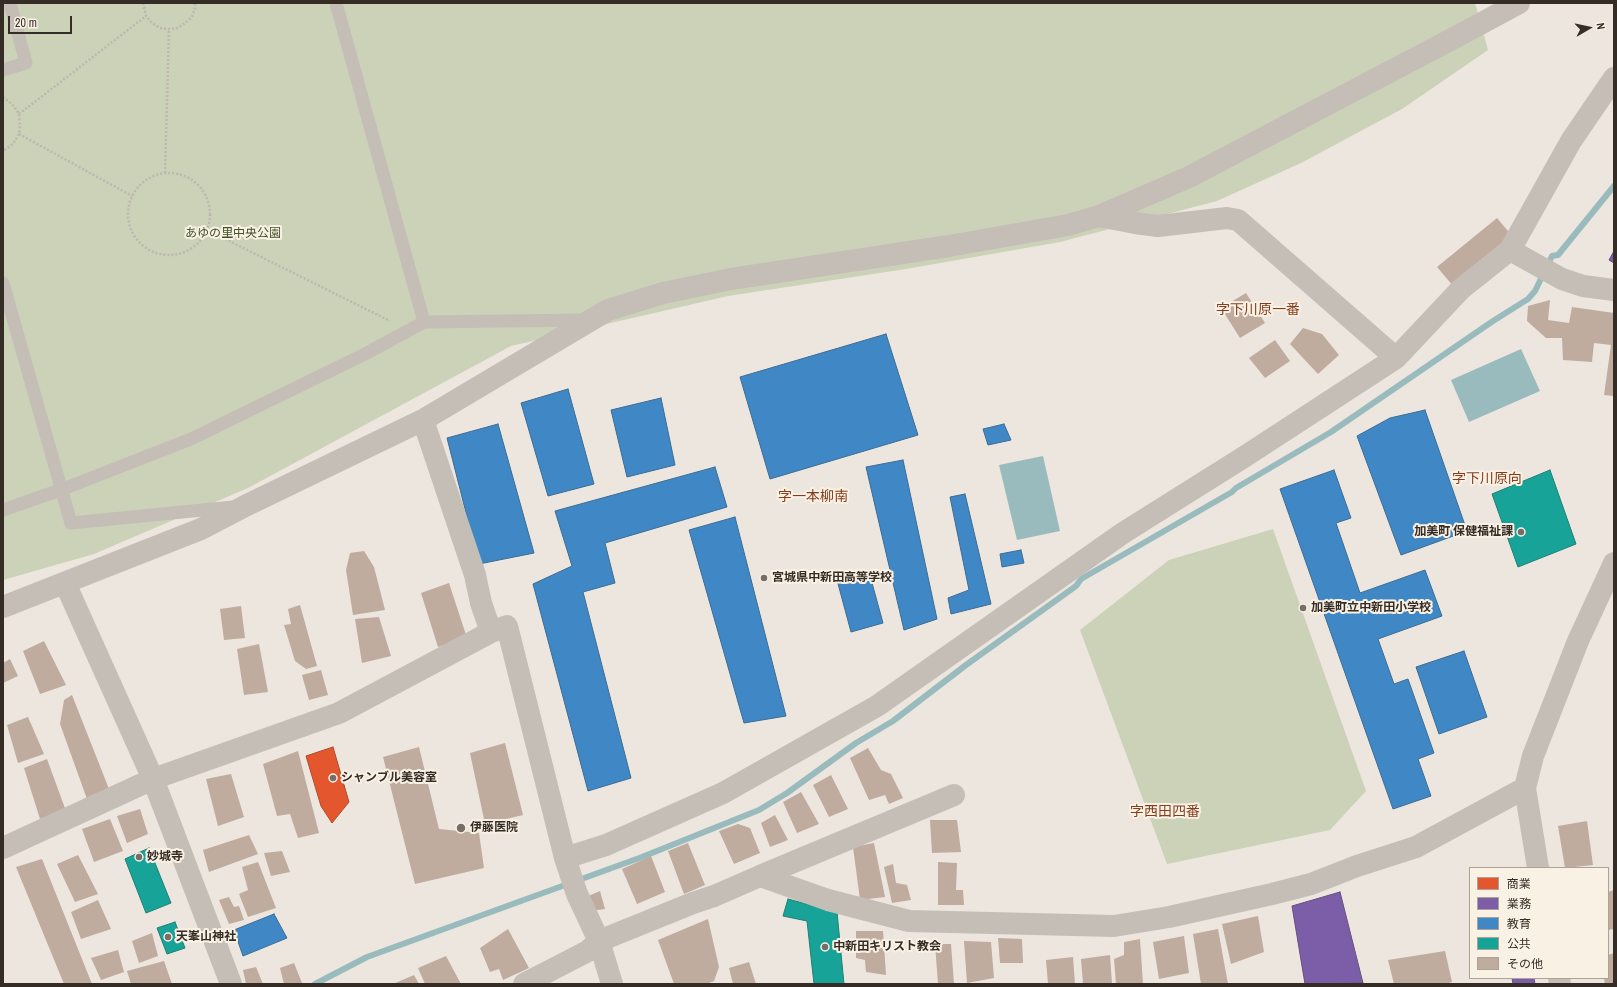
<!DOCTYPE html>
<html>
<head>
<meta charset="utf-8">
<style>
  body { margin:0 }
  #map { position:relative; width:1617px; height:987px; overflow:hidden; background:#ece6de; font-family:"Archivo Narrow","Noto Sans JP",sans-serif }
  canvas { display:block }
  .frame { position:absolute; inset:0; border:4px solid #352c26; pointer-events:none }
  .legend { position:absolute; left:1469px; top:867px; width:140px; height:112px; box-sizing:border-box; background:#f9f1e4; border:1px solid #aba298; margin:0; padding:5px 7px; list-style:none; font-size:12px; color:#352c26 }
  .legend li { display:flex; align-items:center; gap:8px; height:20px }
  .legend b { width:20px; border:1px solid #aba298 }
  .north { position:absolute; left:1569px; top:8px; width:40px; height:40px; -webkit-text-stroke:3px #f9f1e4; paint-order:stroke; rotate:81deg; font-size:11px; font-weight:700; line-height:16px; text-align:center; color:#352c26 }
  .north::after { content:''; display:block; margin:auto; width:14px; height:18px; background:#352c26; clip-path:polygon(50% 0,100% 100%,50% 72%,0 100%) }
  .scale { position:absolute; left:8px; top:16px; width:64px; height:18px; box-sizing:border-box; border:2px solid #352c26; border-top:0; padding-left:5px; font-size:12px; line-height:14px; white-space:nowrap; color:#352c26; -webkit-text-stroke:3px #f9f1e4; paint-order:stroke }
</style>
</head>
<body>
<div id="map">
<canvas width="1617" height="987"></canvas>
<div class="frame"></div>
<ul class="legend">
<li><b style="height:11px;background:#e4572e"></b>商業</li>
<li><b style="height:11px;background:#7b5ea7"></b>業務</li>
<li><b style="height:11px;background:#3f88c5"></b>教育</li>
<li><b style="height:11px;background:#17a398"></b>公共</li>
<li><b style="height:11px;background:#c0ab9f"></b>その他</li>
</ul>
<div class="north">N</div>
<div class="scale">20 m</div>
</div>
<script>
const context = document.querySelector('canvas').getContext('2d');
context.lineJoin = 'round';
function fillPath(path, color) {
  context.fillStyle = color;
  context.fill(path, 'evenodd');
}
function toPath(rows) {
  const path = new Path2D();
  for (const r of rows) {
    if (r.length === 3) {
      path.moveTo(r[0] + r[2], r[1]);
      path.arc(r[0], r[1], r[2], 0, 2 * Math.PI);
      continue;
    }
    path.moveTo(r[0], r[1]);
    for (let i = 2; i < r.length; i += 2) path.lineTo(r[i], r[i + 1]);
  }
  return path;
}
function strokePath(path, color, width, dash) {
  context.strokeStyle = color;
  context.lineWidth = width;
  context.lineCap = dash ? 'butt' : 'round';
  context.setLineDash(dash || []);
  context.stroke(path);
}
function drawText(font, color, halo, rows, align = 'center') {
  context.font = font + ' "Archivo Narrow","Noto Sans JP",sans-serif';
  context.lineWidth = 4;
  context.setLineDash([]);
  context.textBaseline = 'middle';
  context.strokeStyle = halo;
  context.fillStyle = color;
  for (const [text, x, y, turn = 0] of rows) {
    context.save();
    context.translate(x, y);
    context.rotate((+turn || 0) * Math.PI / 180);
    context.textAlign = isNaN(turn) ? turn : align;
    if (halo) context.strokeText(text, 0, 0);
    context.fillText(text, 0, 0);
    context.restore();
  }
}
fillPath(toPath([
  [3,3,1475,3,1488,50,1402,109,1301,163,1217,201,1060,242,906,269,728,296,511,346,248,488,94,554,3,580],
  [1273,529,1366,791,1330,830,1167,864,1080,630,1169,560]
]), '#cbd2b8');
fillPath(toPath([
  [1521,349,1540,391,1469,422,1451,380],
  [1043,456,1060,531,1017,540,999,465]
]), '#9abbbd');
const shops = toPath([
  [333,747,349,802,332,823,321,806,306,756,333,747]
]);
fillPath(shops, '#e4572e');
strokePath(shops, '#b04a2c', 1);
const offices = toPath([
  [1614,251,1614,263,1609,260,1614,251],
  [1340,892,1363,983,1305,984,1292,906,1340,892],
  [1512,978,1534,978,1535,984,1513,984,1512,978]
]);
fillPath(offices, '#7b5ea7');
strokePath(offices, '#664f80', 1);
const schools = toPath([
  [886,334,918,435,770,479,740,377,886,334],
  [568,389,594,484,548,496,521,403,568,389],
  [661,398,675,465,627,477,611,410,661,398],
  [1425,410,1467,531,1401,555,1357,436,1390,418,1425,410],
  [498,424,534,553,479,564,447,438,498,424],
  [1004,424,1011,440,988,445,983,429,1004,424],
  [903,460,937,619,904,630,866,467,903,460],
  [715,467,727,507,605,543,615,583,583,592,631,778,588,791,533,584,572,566,555,511,715,467],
  [1334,470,1351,518,1336,523,1360,593,1425,570,1442,616,1378,639,1394,684,1408,679,1434,753,1418,759,1431,796,1393,809,1280,489,1334,470],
  [965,494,991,604,951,614,948,598,969,590,950,497,965,494],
  [735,517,786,716,744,723,689,530,735,517],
  [1021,550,1024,563,1002,567,1000,554,1021,550],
  [869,572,883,623,851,632,837,580,869,572],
  [1464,651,1487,717,1439,734,1416,667,1464,651],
  [274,914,287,938,243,956,234,930,274,914]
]);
fillPath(schools, '#3f88c5');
strokePath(schools, '#3c6c95', 1);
const public = toPath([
  [1550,470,1576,544,1518,567,1492,494,1550,470],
  [149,848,171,903,146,913,125,859,149,848],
  [788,899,837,912,844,984,814,984,807,921,783,916,788,899],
  [175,922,185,948,167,954,157,928,175,922]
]);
fillPath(public, '#17a398');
strokePath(public, '#207f76', 1);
strokePath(toPath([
  [315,984,367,957,642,857,759,810,787,793,856,743,893,721,966,665,1076,586,1081,579,1232,492,1236,488,1331,432,1493,321,1528,299,1535,291,1552,256,1558,255,1614,186]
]), '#9abbbd', 6);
fillPath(toPath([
  [1497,218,1513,237,1454,287,1437,267],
  [1246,293,1265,323,1240,338,1221,308],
  [1550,300,1548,320,1569,323,1572,307,1614,313,1614,396,1604,395,1611,345,1594,343,1592,362,1563,360,1562,338,1546,338,1527,321,1528,306],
  [1303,328,1322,334,1339,355,1318,374,1290,344],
  [1275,340,1290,361,1265,378,1249,358],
  [364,551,374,567,385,610,353,615,346,570,350,553],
  [449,583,467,638,438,647,421,593],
  [300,605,317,666,306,669,295,661,284,625,291,624,288,609],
  [241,606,245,638,224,640,220,609],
  [379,617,391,656,362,663,355,619],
  [44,641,66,685,40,694,23,651],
  [259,644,268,692,244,695,237,649],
  [10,659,18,676,3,683,3,663],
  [321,670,328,695,309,700,302,675],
  [72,695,109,789,87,799,60,724,64,700],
  [28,717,44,754,18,763,7,725],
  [505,743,523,815,485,824,470,753],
  [419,747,439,829,479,833,484,868,415,884,383,757],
  [868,748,881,770,891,774,903,798,889,804,885,795,869,800,850,758],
  [298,751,319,833,298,838,290,814,277,816,263,764],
  [47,759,66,811,40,819,24,768],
  [231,774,244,817,218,826,206,779],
  [831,775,848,809,829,817,813,785],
  [801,792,819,824,797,833,783,802],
  [140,809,148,834,127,843,117,816],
  [775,815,788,840,770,847,761,823],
  [110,819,123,851,94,862,82,829],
  [930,820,957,820,961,852,932,853],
  [1587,821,1593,865,1565,868,1558,826],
  [738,824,750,828,760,853,734,864,719,831],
  [249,835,258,854,209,872,203,850],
  [688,843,705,885,684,894,668,851],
  [874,843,885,897,860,900,853,847],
  [282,851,290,872,271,876,264,853],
  [78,855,98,894,75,902,57,864],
  [651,856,665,892,637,904,622,869],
  [42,859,92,984,64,984,16,867],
  [258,862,276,908,248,917,239,894,248,890,242,867],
  [938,862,957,863,956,890,963,890,964,905,938,905],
  [893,864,896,883,907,885,911,900,892,903,884,867],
  [1614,890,1614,929,1608,930,1608,892],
  [600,891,605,909,590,911,586,897],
  [229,897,234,907,239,906,244,920,229,924,219,900],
  [98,900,111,929,81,939,71,912],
  [1258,916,1264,952,1231,964,1222,924],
  [708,919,719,967,714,981,706,984,674,984,658,940],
  [508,929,529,968,503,980,499,969,490,972,480,948],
  [1218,929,1228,984,1201,984,1193,934],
  [856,931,883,931,886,975,866,972,865,960,856,958],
  [152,933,158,956,139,963,132,941],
  [1184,936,1189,973,1159,979,1153,942],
  [998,938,1022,939,1023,963,1000,963],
  [1140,939,1143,984,1116,984,1114,959,1124,955,1124,942],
  [964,941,991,942,994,978,967,983],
  [935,944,951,944,954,984,938,984],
  [118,950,124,972,101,980,91,958],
  [1445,951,1452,982,1445,984,1394,984,1388,960],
  [1614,953,1614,984,1605,984,1604,978,1608,978,1608,955],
  [1110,955,1112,984,1083,984,1081,959],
  [446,956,461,984,425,984,418,968],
  [1073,957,1075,984,1048,984,1046,960],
  [164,961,172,984,131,984,127,971],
  [749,962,756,984,733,984,729,968],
  [294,963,302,983,284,984,280,968],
  [256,967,263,984,246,984,243,970],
  [414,975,419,984,393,984]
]), '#c0ab9f');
strokePath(toPath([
  [143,3,146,16,152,23,160,28,169,29,178,28,185,23,192,17,195,8,195,3],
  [3,97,14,106,19,114,20,125,19,134,13,144,3,151],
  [19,114,146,16],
  [19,134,132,196],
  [169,214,41],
  [165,173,169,29],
  [207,230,390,321]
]), '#bdb7b0', 2.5, [2, 2]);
strokePath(toPath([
  [336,3,424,322],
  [3,70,26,63,10,3],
  [3,283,71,523,233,507],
  [3,510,63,489,191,439,367,353,424,322,586,320]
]), '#c5beb7', 13);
strokePath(toPath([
  [1099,216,1135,223,1158,226,1227,218,1238,220,1396,358],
  [1510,250,1562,279,1583,286,1614,290],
  [423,420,475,575,481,603,491,632],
  [3,607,201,529,247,505,423,420,608,310,663,293,731,279,949,246,1068,225,1099,216,1189,177,1454,38,1519,3],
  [3,848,153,779,339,713,491,632,507,626,565,858,577,894,599,941,612,984],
  [565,858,606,845,723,793,877,706,1123,533,1244,457,1396,358,1461,289,1510,250,1571,141,1614,78],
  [760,876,954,795],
  [524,984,588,951,599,941,693,903,714,896,760,876,828,900,909,921,1114,926,1169,917,1272,894,1311,884,1357,866,1416,847,1525,788]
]), '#c5beb7', 22);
strokePath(toPath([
  [65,583,153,779,231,984],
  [1538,868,1525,788,1533,756,1578,641,1614,563],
  [1559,978,1560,984]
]), '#c5beb7', 22);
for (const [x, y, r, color] of [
  [1521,532,4,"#756d66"],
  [764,578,4,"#756d66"],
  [1303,608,4,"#756d66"],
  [333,778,4,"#756d66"],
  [461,828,5,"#756d66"],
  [139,857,4,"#756d66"],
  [168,937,4,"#756d66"],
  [825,947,4,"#756d66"]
]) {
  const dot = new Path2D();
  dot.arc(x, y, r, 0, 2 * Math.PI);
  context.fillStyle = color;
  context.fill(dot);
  strokePath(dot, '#f9f1e4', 1.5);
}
drawText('12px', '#415429', '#f9f1e4', [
  ["あゆの里中央公園",233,234]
]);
drawText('bold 12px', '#352c26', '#f9f1e4', [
  ["加美町 保健福祉課",1513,532,"right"],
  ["宮城県中新田高等学校",772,578],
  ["加美町立中新田小学校",1311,608],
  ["シャンブル美容室",341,778],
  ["伊藤医院",470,828],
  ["妙城寺",147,857],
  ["天峯山神社",176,937],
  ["中新田キリスト教会",833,947]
], 'left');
drawText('14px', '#853d1d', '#f9f1e4', [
  ["字下川原一番",1258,310],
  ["字下川原向",1487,479],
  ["字一本柳南",813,497],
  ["字西田四番",1165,812]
]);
</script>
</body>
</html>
